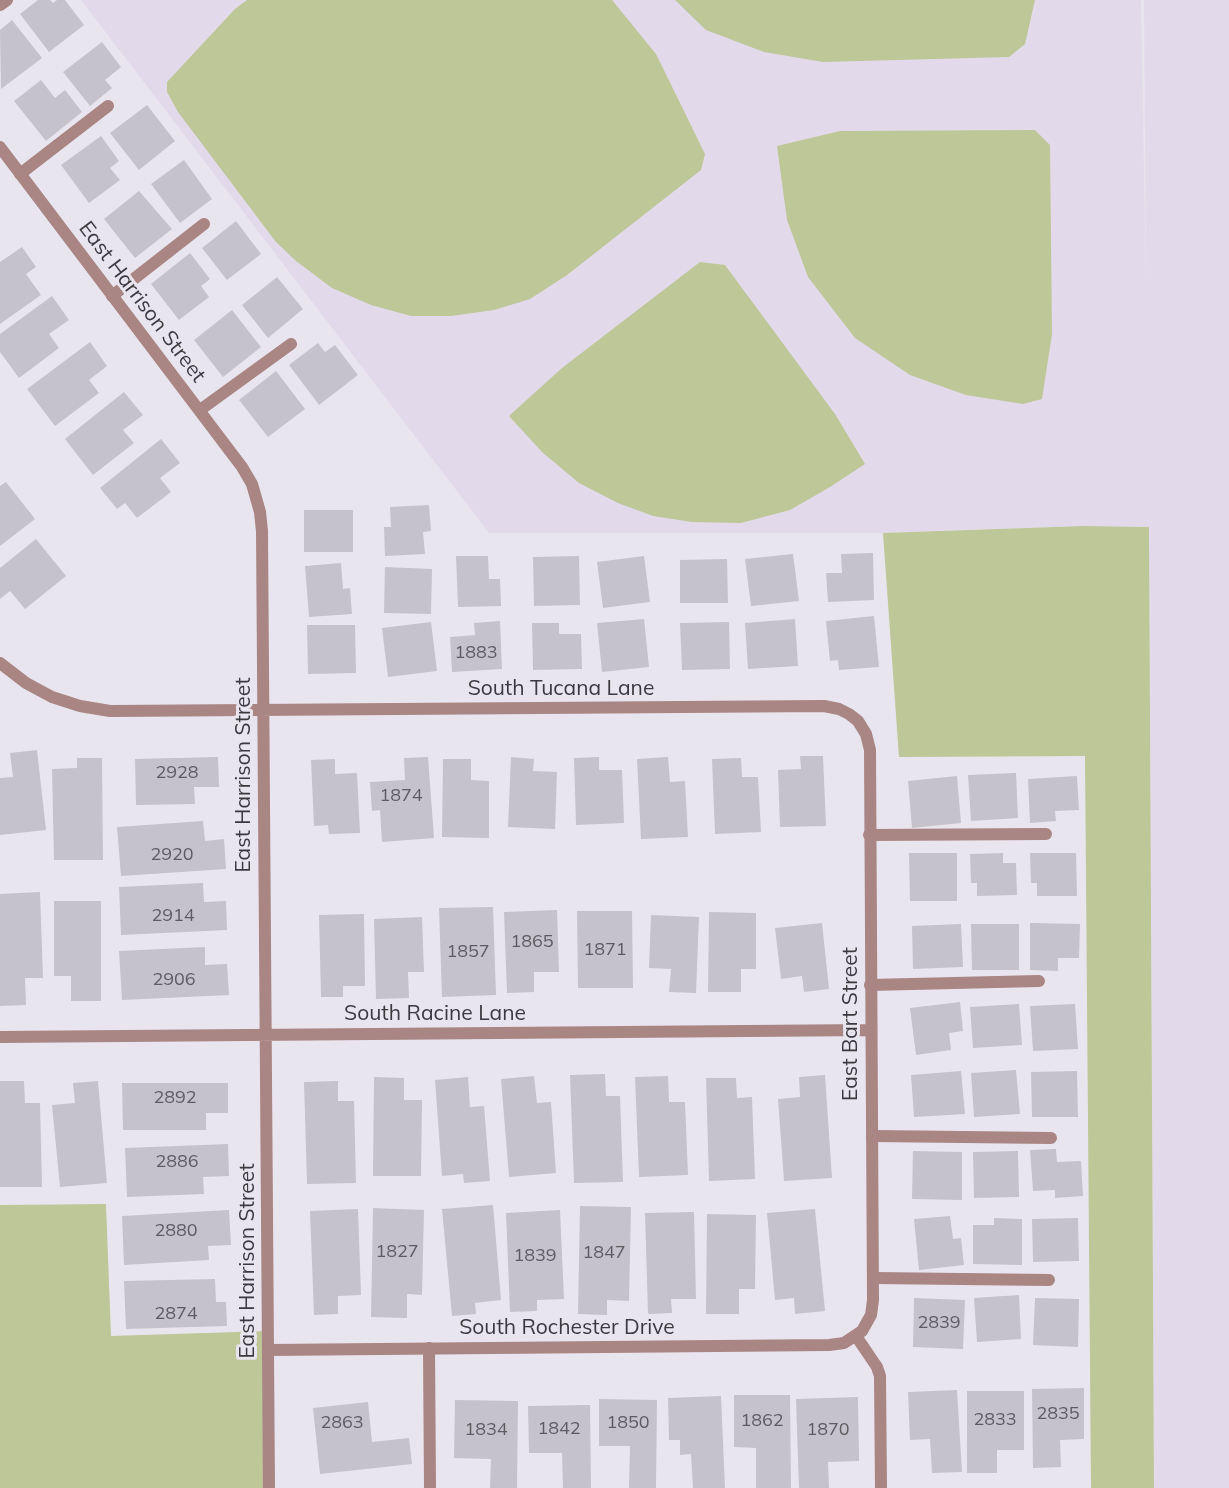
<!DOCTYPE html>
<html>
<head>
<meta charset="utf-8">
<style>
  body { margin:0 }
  canvas { display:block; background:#e9e5ee }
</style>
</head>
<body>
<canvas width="1229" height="1488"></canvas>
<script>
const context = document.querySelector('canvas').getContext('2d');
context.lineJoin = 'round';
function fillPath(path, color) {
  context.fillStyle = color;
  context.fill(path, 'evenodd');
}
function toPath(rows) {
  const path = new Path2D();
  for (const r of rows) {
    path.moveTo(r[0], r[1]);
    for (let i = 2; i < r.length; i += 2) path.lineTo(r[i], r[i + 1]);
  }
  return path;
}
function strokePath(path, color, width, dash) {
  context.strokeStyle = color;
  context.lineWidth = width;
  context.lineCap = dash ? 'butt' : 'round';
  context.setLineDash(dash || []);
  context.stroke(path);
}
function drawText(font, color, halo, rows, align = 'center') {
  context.font = font + ' Mulish,sans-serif';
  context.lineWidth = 6;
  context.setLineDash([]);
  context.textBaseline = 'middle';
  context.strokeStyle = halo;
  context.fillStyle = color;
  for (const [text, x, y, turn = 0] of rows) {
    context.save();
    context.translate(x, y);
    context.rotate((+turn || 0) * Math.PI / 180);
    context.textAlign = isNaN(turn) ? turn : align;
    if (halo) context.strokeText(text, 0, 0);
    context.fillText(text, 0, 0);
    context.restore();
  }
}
fillPath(toPath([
  [81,0,1141,0,1146,284,1144,0,1229,0,1229,1488,1154,1488,1149,527,1084,526,883,533,489,533]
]), '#e2daea');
fillPath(toPath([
  [247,0,612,0,656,54,705,154,701,170,567,275,530,299,494,310,451,316,411,316,371,305,332,288,296,261,276,242,178,112,167,92,167,82,235,9],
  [675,0,1035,0,1025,44,1009,57,823,62,764,52,706,30],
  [1035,130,1050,145,1052,334,1042,399,1023,404,966,395,910,375,855,338,808,277,787,220,777,146,840,131],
  [700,262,725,265,835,414,865,464,830,487,790,510,741,523,692,522,653,516,618,503,579,483,542,452,509,416,562,368],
  [1084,526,1149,527,1154,1488,1091,1488,1085,756,899,757,883,533],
  [106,1204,111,1336,268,1331,269,1488,0,1488,0,1205]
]), '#bdc797');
fillPath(toPath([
  [38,0,50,0,53,3,57,0,65,0,84,25,49,52,20,14],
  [12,20,42,58,1,89,0,30],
  [102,42,121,67,105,80,112,88,90,106,63,72],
  [41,80,55,98,65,90,82,112,46,141,14,101],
  [147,105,175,141,139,170,110,133],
  [101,136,119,161,110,168,120,180,89,203,61,165],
  [184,160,212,199,180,223,151,184],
  [139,191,172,229,135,258,104,219],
  [236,221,261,254,227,280,202,248],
  [22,247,36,267,26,274,41,295,0,324,0,262],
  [190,253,210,279,201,286,209,297,179,320,151,284],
  [277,277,303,309,268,338,242,305],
  [52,296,69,320,49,334,59,348,19,378,0,352,0,334],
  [232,310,261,347,223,377,194,340],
  [90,342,107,366,89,380,99,393,55,426,27,389],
  [318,343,325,352,335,345,358,375,319,405,289,365],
  [276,371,305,409,268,437,239,400],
  [124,392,143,415,123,430,134,443,93,475,65,439],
  [161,439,180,463,160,478,171,492,137,518,125,503,117,509,100,488],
  [6,482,35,519,0,546,0,486],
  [429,505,431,531,423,532,425,554,385,556,384,527,391,527,390,507],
  [304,510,353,510,353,552,304,552],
  [36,539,66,576,25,609,10,591,0,599,0,568],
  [873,553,874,600,828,602,826,573,842,573,841,554],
  [793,554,799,601,751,606,745,559],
  [456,556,488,556,489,579,500,579,501,606,458,607],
  [579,556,580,605,534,606,533,557],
  [644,556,650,602,603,608,597,562],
  [727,559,728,603,680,603,680,560],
  [341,563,343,589,350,588,352,614,309,617,305,566],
  [385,567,432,569,431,614,384,613],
  [874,616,879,667,839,670,838,660,830,661,826,621],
  [644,619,649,667,602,672,597,623],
  [795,619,798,666,748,669,745,623],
  [500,621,502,669,452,672,450,637,475,635,474,623],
  [431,622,437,671,388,677,382,628],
  [729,622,730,669,682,670,680,623],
  [532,623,559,623,559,634,581,634,582,669,533,670],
  [307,625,355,625,356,673,308,674],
  [37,750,46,830,0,835,0,778,13,777,10,753],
  [800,756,823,756,826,826,780,827,778,770,801,769],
  [218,757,219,787,194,787,195,804,136,805,135,759],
  [428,757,434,838,382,842,380,810,372,811,370,782,405,780,404,758],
  [511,757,534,759,533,771,557,772,555,829,508,827],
  [599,757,599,770,622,770,624,823,576,825,574,758],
  [668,757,670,782,685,781,688,837,641,839,637,759],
  [77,758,102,758,103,860,54,860,52,769,77,768],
  [741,758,742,777,758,777,761,832,715,834,712,759],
  [335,759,335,774,357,773,360,833,329,834,328,825,314,826,311,760],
  [443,759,471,759,471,780,489,781,489,838,442,837],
  [1016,773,1018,818,971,821,968,775],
  [957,776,961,823,912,828,908,781],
  [1077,776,1079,810,1055,811,1056,821,1030,823,1028,779],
  [203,821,205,841,224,839,226,869,121,876,117,827],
  [909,853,957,853,957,901,910,901],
  [1003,853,1003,863,1016,863,1017,895,977,896,977,883,971,883,970,854],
  [1030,853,1076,853,1077,896,1037,896,1037,883,1031,883],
  [203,883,204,902,226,901,227,930,121,935,119,887],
  [40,892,43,978,25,978,26,1005,0,1006,0,894],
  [54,901,101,901,101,1001,71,1001,71,976,54,976],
  [493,907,496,995,442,997,439,908],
  [557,910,559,972,534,972,534,992,507,993,504,912],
  [577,911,632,911,633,988,578,988],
  [709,912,756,913,756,969,741,969,741,992,708,992],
  [364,914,365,986,343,986,343,997,321,997,319,915],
  [651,915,699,917,696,993,669,992,671,969,649,968],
  [422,917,424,972,408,972,409,998,376,999,374,919],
  [822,923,829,989,804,992,802,976,781,979,775,928],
  [1030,923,1080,924,1079,958,1058,958,1058,971,1030,970],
  [961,924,963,967,913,969,912,926],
  [971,924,1019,924,1019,970,972,970],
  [205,947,205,965,227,964,229,995,122,1000,119,951],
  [960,1002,963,1031,949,1033,951,1050,916,1055,910,1008],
  [1019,1004,1022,1045,973,1048,970,1007],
  [1075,1004,1078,1049,1033,1051,1030,1006],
  [1016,1070,1020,1114,974,1117,971,1073],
  [961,1071,965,1114,914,1117,911,1075],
  [1077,1071,1078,1117,1032,1117,1031,1072],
  [605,1074,606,1096,620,1096,623,1182,574,1183,570,1075],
  [825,1075,832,1178,784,1181,778,1099,800,1097,799,1077],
  [534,1076,537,1103,551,1102,556,1173,509,1177,501,1079],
  [668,1076,669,1102,685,1102,688,1175,639,1177,635,1077],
  [374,1077,404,1078,404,1100,422,1100,421,1176,373,1176],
  [468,1077,470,1107,484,1106,490,1181,464,1183,463,1174,442,1176,435,1080],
  [706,1078,736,1078,737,1098,752,1097,755,1179,709,1181],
  [0,1081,24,1081,25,1103,40,1103,42,1187,0,1187],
  [98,1081,107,1183,60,1187,52,1105,75,1103,73,1083],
  [338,1081,338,1101,354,1101,356,1183,307,1184,304,1082],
  [122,1083,228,1083,228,1113,206,1113,206,1130,123,1130],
  [228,1144,229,1176,203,1177,204,1194,127,1197,125,1148],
  [1056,1149,1057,1162,1081,1161,1083,1196,1055,1198,1055,1190,1033,1191,1030,1150],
  [913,1151,962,1152,962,1200,912,1199],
  [1018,1151,1019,1197,974,1198,973,1152],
  [493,1205,501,1300,475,1303,476,1314,452,1316,442,1209],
  [580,1206,631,1207,629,1301,607,1300,607,1315,578,1314],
  [373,1208,424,1210,422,1295,407,1294,407,1318,371,1317],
  [358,1209,361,1295,338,1296,338,1314,314,1315,310,1211],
  [815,1209,825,1311,795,1314,794,1298,775,1300,767,1213],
  [229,1210,231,1245,208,1246,209,1260,124,1265,122,1216],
  [560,1210,564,1299,537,1300,537,1311,510,1312,506,1213],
  [694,1212,696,1299,671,1299,672,1313,648,1314,645,1213],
  [707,1214,756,1215,755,1289,739,1289,739,1314,706,1314],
  [950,1216,953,1239,961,1238,964,1265,919,1270,914,1219],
  [994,1218,1022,1219,1022,1265,973,1264,973,1225,994,1225],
  [1078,1218,1079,1261,1033,1262,1032,1219],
  [215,1279,216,1302,226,1302,227,1326,126,1329,124,1281],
  [1019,1295,1021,1339,977,1342,974,1298],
  [914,1298,965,1300,963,1349,913,1347],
  [1035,1298,1079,1299,1078,1347,1033,1345],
  [1084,1388,1084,1439,1060,1440,1061,1467,1033,1468,1032,1389],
  [957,1390,962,1472,932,1473,930,1439,910,1440,908,1392],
  [967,1391,1024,1391,1024,1450,997,1450,997,1473,967,1473],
  [734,1395,790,1395,791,1488,756,1488,756,1448,734,1447],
  [721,1396,725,1488,693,1488,691,1454,680,1455,680,1440,669,1440,668,1398],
  [858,1397,859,1461,828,1462,829,1488,799,1488,796,1399],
  [599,1399,657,1400,656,1488,629,1488,630,1446,599,1446],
  [455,1400,518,1401,517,1488,490,1488,491,1459,454,1458],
  [368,1402,372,1442,409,1438,412,1464,320,1474,313,1408],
  [590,1405,591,1488,563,1488,562,1453,529,1453,528,1406]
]), '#c6c2cb');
strokePath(toPath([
  [0,5,7,0],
  [20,174,108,106],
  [112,296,204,224],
  [200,410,291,344],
  [869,835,1046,834],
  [870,985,1039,981],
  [872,1136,1051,1138],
  [873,1278,1049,1280],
  [856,1336,877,1367,880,1376,881,1488],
  [429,1348,430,1488]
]), '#a98583', 12);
strokePath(toPath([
  [0,147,242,467,252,484,260,512,262,531,269,1488],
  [0,663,26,683,52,697,80,706,110,711,824,706,839,709,849,714,858,721,866,734,870,750,873,1300,871,1315,862,1331,844,1343,829,1345,268,1350],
  [0,1037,871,1030]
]), '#a98583', 12);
drawText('18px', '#5e5b60', null, [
  ["1883",476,653],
  ["2928",177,773],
  ["1874",401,796],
  ["2920",172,855],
  ["2914",173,916],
  ["1865",532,942],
  ["1871",605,950],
  ["1857",468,952],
  ["2906",174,980],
  ["2892",175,1098],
  ["2886",177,1162],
  ["2880",176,1231],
  ["1827",397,1252],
  ["1847",604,1253],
  ["1839",535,1256],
  ["2874",176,1314],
  ["2839",939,1323],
  ["2835",1058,1414],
  ["2833",995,1420],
  ["1862",762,1421],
  ["2863",342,1423],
  ["1850",628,1423],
  ["1842",559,1429],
  ["1834",486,1430],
  ["1870",828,1430]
]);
drawText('21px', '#3b393d', '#e9e5ee', [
  ["East Harrison Street",142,302,53],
  ["South Tucana Lane",561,689],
  ["East Harrison Street",244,775,-90],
  ["South Racine Lane",435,1014],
  ["East Bart Street",851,1024,-90],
  ["East Harrison Street",248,1261,-90],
  ["South Rochester Drive",567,1328]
]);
</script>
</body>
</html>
